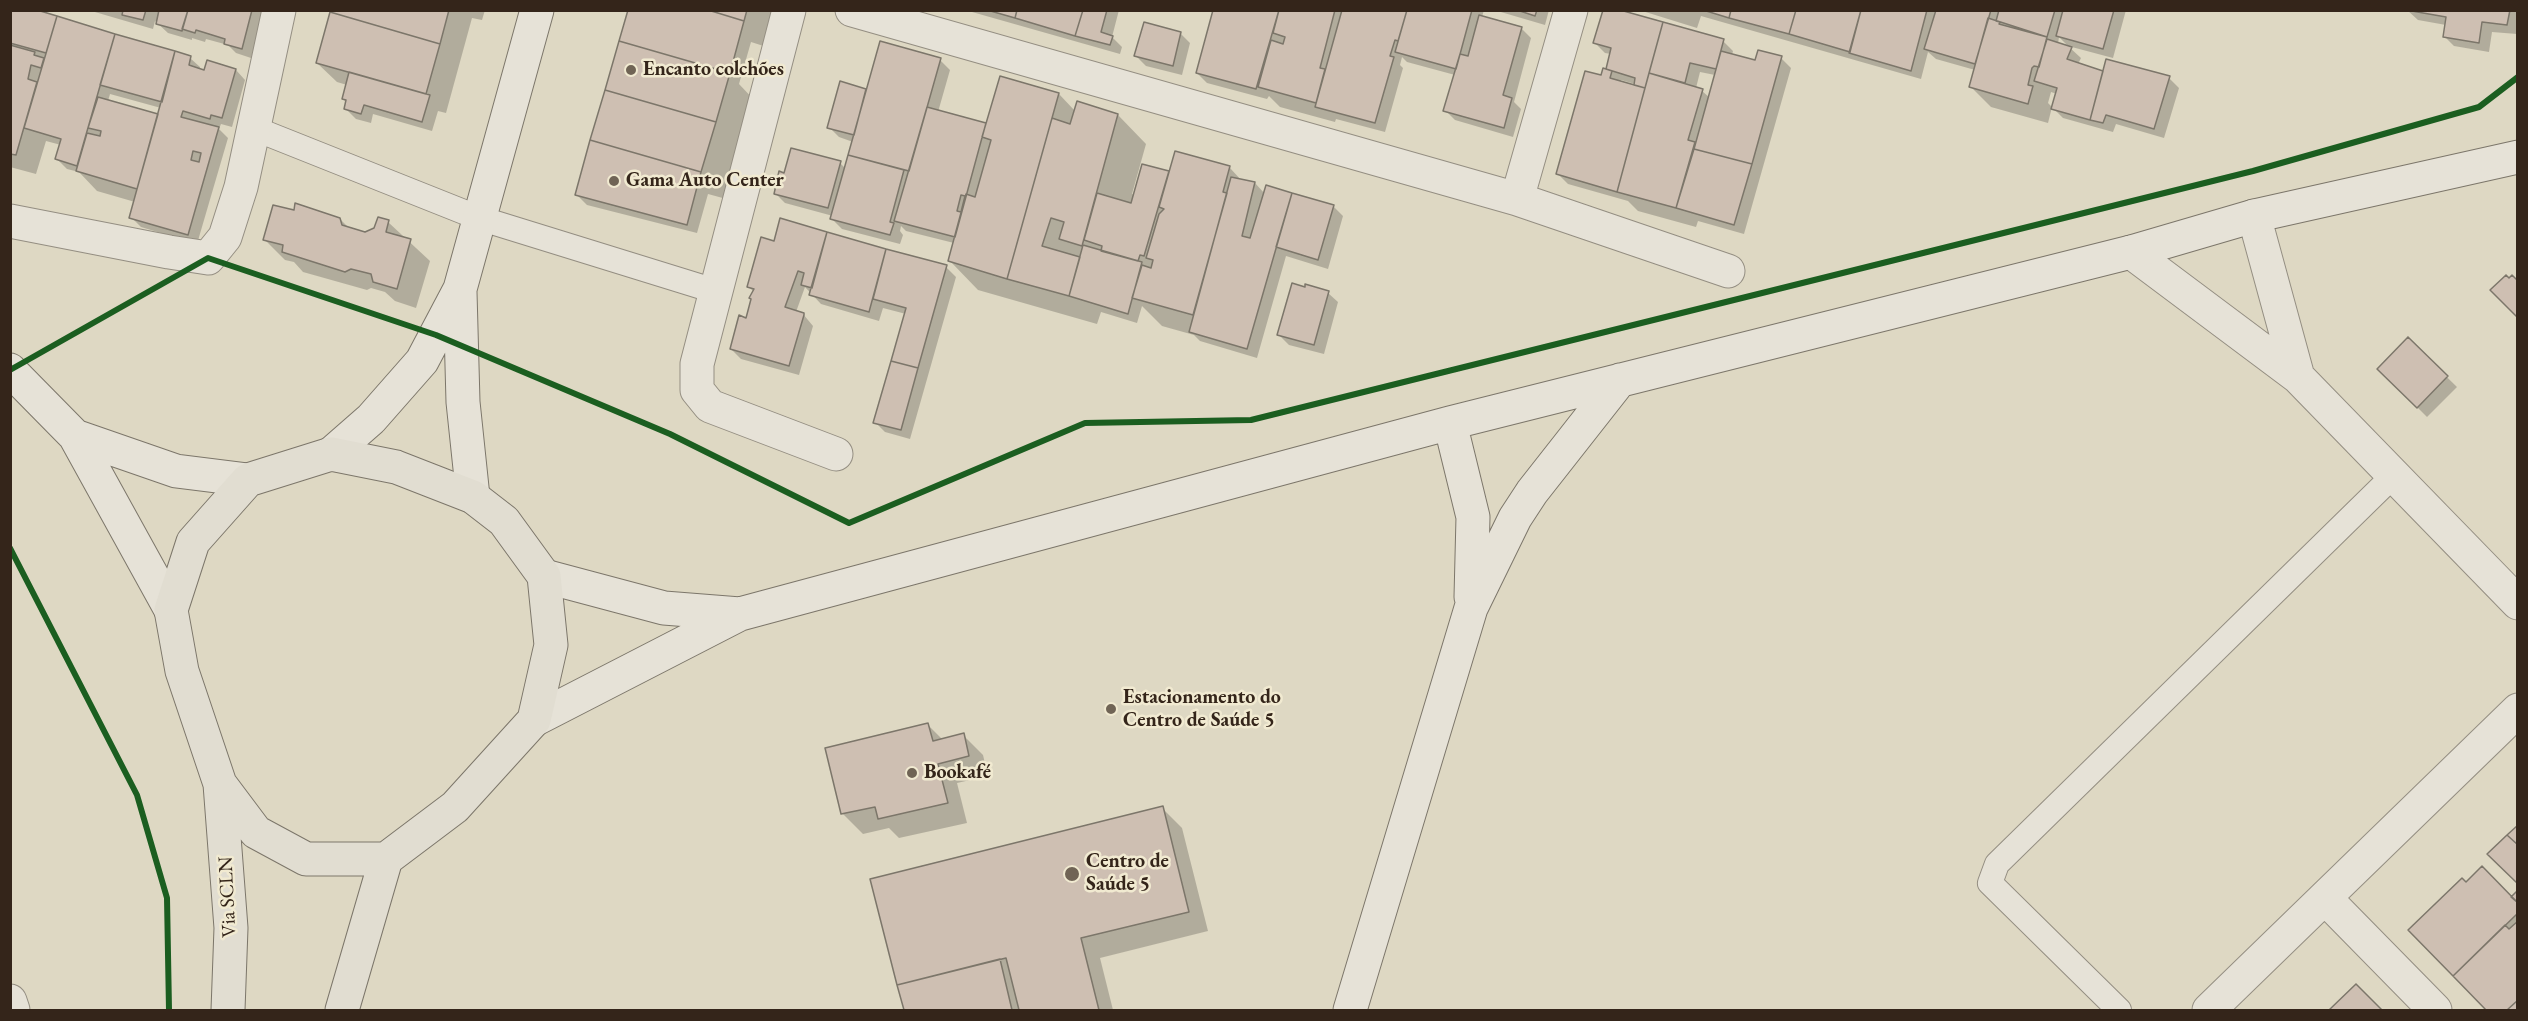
<!DOCTYPE html>
<html>
<head>
<meta charset="utf-8">
<style>
  body { margin:0 }
  #map { position:relative; width:2528px; height:1021px; overflow:hidden; background:#ded8c3; font-family:"EB Garamond",serif }
  canvas { display:block }
  .frame { position:absolute; inset:0; border:12px solid #34251a; pointer-events:none }
</style>
</head>
<body>
<div id="map">
<canvas width="2528" height="1021"></canvas>
<div class="frame"></div>
</div>
<script>
const context = document.querySelector('canvas').getContext('2d');
context.lineJoin = 'round';
function fillPath(path, color) {
  context.fillStyle = color;
  context.fill(path, 'evenodd');
}
function toPath(rows) {
  const path = new Path2D();
  for (const r of rows) {
    path.moveTo(r[0], r[1]);
    for (let i = 2; i < r.length; i += 2) path.lineTo(r[i], r[i + 1]);
  }
  return path;
}
function strokePath(path, color, width, dash) {
  context.strokeStyle = color;
  context.lineWidth = width;
  context.lineCap = dash ? 'butt' : 'round';
  context.setLineDash(dash || []);
  context.stroke(path);
}
function drawText(font, color, halo, rows, align = 'center') {
  context.font = font + ' "EB Garamond",serif';
  context.lineWidth = 5;
  context.setLineDash([]);
  context.textBaseline = 'middle';
  context.strokeStyle = halo;
  context.fillStyle = color;
  for (const [text, x, y, turn = 0] of rows) {
    context.save();
    context.translate(x, y);
    context.rotate((+turn || 0) * Math.PI / 180);
    context.textAlign = isNaN(turn) ? turn : align;
    if (halo) context.strokeText(text, 0, 0);
    context.fillText(text, 0, 0);
    context.restore();
  }
}
fillPath(toPath([
  [10,10,56,17,190,58,200,67,200,70,205,72,236,70,245,80,232,127,221,124,219,129,228,138,197,244,141,227,131,217,135,202,97,191,79,172,67,169,57,159,61,145,46,141,36,174,10,167],
  [110,94,161,108,157,115,108,101],
  [88,10,264,10,251,58,236,53,228,45,206,39,205,42,192,38,192,40,168,33,155,21,153,29],
  [332,10,485,10,482,20,472,18,446,113,438,111,432,131,373,114,371,123,356,119,346,109,347,103,343,99,347,85,337,82,317,63],
  [629,10,784,10,773,49,751,42,739,84,757,103,730,200,708,194,697,233,587,205,577,195],
  [965,10,1119,10,1112,37,1122,47,1120,54],
  [1215,10,1484,10,1482,17,1521,28,1531,38,1514,102,1521,109,1513,137,1455,120,1445,110,1455,75,1407,62,1402,57,1400,65,1403,68,1385,132,1336,119,1335,122,1280,107,1269,96,1267,99,1207,83,1197,73],
  [1494,10,1549,10,1545,25],
  [1639,10,2126,10,2113,58,2068,46,2081,58,2078,64,2104,73,2107,61,2169,78,2179,88,2164,138,2116,124,2113,132,2063,118,2052,107,2048,123,1991,107,1971,87,1975,70,1936,59,1928,52,1921,79,1701,16,1697,28],
  [2059,37,2070,48,2058,44],
  [2051,92,2057,94,2053,108,2048,103],
  [2407,10,2518,10,2518,30,2517,34,2492,32,2489,52,2454,46,2444,36,2446,25,2418,20],
  [1180,33,1190,43,1182,75,1146,66,1136,56],
  [1723,41,1733,51,1732,55,1756,62,1781,58,1791,68,1744,234,1698,221,1696,227,1638,211,1628,201,1568,184,1558,174,1602,77,1607,72,1611,54,1605,53,1595,43],
  [1700,72,1715,75,1709,97,1702,91,1696,88],
  [1621,80,1635,84,1635,87,1620,83],
  [940,60,950,70,938,112,987,126,1001,78,1059,94,1075,111,1118,115,1146,144,1132,194,1135,195,1168,173,1170,174,1176,153,1230,168,1242,181,1255,183,1265,194,1333,206,1343,216,1328,269,1286,256,1257,358,1200,341,1194,335,1162,326,1142,306,1137,323,1101,312,1097,324,978,290,950,261,954,243,906,231,901,226,900,231,903,235,900,244,842,229,832,219,833,216,785,203,775,193,785,174,840,163,846,169,853,142,839,137,829,127,841,83,867,91],
  [340,219,350,229,365,233,388,222,430,261,416,308,395,301,385,292,371,288,367,290,303,272,294,262,285,260,265,240],
  [781,220,946,267,956,277,910,439,885,432,875,422,906,314,883,308,879,321,821,304,805,287,796,312,803,314,813,326,799,375,741,359,731,349,747,320,754,292,749,287,775,243],
  [1328,293,1338,302,1324,354,1289,345,1279,335],
  [2408,339,2457,387,2427,417,2379,369],
  [928,725,943,740,963,735,983,755,988,776,957,783,967,823,899,838,889,828,863,834,843,814,826,749],
  [1162,808,1182,828,1208,931,1100,958,1113,1010,905,1010,899,985],
  [2518,893,2518,1010,2488,1010,2411,930,2512,899],
  [2356,986,2380,1010,2331,1010]
]), '#0003');
const building = toPath([
  [10,10,37,10,57,16,46,53,10,43,10,10],
  [123,10,146,10,143,20,122,15,123,10],
  [159,10,188,10,182,31,156,24,159,10],
  [188,10,252,10,242,49,224,44,225,39,196,30,195,33,182,29,188,10],
  [330,10,449,10,440,44,330,12,330,10],
  [628,10,708,10,744,21,730,73,619,41,628,10],
  [708,10,747,10,744,21,708,10],
  [987,10,1017,10,1015,18,987,10],
  [1017,10,1083,10,1075,36,1015,18,1017,10],
  [1083,10,1107,10,1101,32,1113,36,1110,45,1075,36,1083,10],
  [1213,10,1279,10,1256,89,1196,73,1213,10],
  [1279,10,1335,10,1320,68,1325,69,1316,103,1258,87,1271,40,1283,44,1285,37,1273,33,1279,10],
  [1342,10,1407,10,1398,41,1395,40,1390,56,1394,57,1375,123,1315,107,1342,10],
  [1407,10,1472,10,1456,69,1395,52,1407,10],
  [1517,10,1537,10,1535,16,1517,10],
  [1603,10,1620,10,1663,22,1645,88,1634,85,1635,78,1606,69,1611,48,1593,43,1603,10],
  [1703,10,1731,10,1729,18,1703,10],
  [1731,10,1796,10,1789,34,1729,18,1731,10],
  [1796,10,1861,10,1850,52,1789,34,1796,10],
  [1861,10,1927,10,1911,71,1849,53,1861,10],
  [1936,10,1991,10,1975,64,1924,49,1936,10],
  [1999,10,2055,10,2047,37,1999,24,2000,22,1996,21,1999,10],
  [2063,10,2114,10,2103,49,2056,36,2063,10],
  [2406,10,2510,10,2507,25,2482,22,2479,43,2443,37,2446,17,2406,10],
  [330,12,440,44,426,94,316,63,330,12],
  [1479,15,1522,27,1503,95,1512,98,1504,128,1443,111,1460,54,1468,56,1479,15],
  [57,16,115,34,77,166,55,159,61,139,24,128,57,16],
  [1988,18,2047,37,2039,67,2034,66,2032,68,2028,85,2033,86,2028,104,1969,87,1988,18],
  [1144,22,1181,32,1173,66,1134,56,1144,22],
  [1663,22,1724,39,1716,69,1690,63,1685,83,1649,73,1663,22],
  [115,34,175,51,162,102,100,85,115,34],
  [2047,39,2072,47,2067,59,2103,71,2090,120,2051,109,2057,88,2034,81,2047,39],
  [619,41,730,73,716,122,605,90,619,41],
  [688,67,698,70,697,75,687,72,688,67],
  [880,41,941,58,909,171,848,155,880,41],
  [10,45,35,52,34,55,44,58,41,68,31,65,28,79,37,82,16,155,10,154,10,45],
  [1758,50,1782,56,1752,164,1694,149,1721,51,1755,60,1758,50],
  [175,51,191,56,189,65,204,70,207,60,236,69,222,118,211,115,210,119,183,111,181,117,219,127,188,235,129,218,175,51],
  [193,151,201,153,199,162,191,160,193,151],
  [2106,59,2170,76,2154,129,2106,115,2103,123,2090,120,2106,59],
  [1603,68,1612,71,1610,78,1645,88,1617,192,1556,174,1585,71,1601,75,1603,68],
  [349,72,430,95,422,122,364,105,361,114,344,109,346,100,342,99,349,72],
  [1649,73,1703,89,1688,140,1695,142,1676,208,1617,192,1649,73],
  [1000,76,1059,93,1007,279,948,261,966,194,975,197,991,140,982,137,1000,76],
  [840,81,866,89,854,135,827,128,840,81],
  [605,90,716,122,701,172,590,140,605,90],
  [98,97,158,114,137,189,76,171,87,133,100,136,101,131,88,128,98,97],
  [1077,101,1118,114,1082,246,1059,239,1064,222,1051,218,1042,246,1080,257,1069,296,1007,279,1052,118,1070,124,1077,101],
  [927,107,986,123,955,237,894,221,927,107],
  [961,195,965,196,961,212,957,211,961,195],
  [590,140,701,172,687,225,575,195,590,140],
  [791,148,841,161,828,208,774,194,779,171,784,173,791,148],
  [1694,149,1752,164,1734,225,1676,208,1694,149],
  [1175,151,1230,166,1223,192,1227,193,1193,315,1132,298,1142,265,1151,268,1153,260,1146,258,1159,214,1164,209,1159,207,1175,151],
  [848,155,904,170,890,222,894,223,890,235,830,219,848,155],
  [1142,164,1169,171,1144,256,1140,255,1138,261,1101,251,1102,246,1084,240,1097,193,1131,203,1142,164],
  [1231,177,1255,182,1242,236,1250,238,1266,185,1292,193,1247,349,1189,332,1231,177],
  [1292,193,1334,205,1318,260,1276,247,1292,193],
  [295,203,340,218,342,225,365,232,374,228,378,217,389,220,386,232,411,239,397,289,373,282,371,274,351,269,345,272,282,252,283,245,263,240,273,205,294,210,295,203],
  [780,218,827,232,812,288,801,285,804,273,798,271,785,307,804,313,804,315,789,366,730,349,739,315,746,318,751,299,749,298,754,289,747,287,761,237,774,241,780,218],
  [827,232,886,249,869,312,809,295,827,232],
  [1083,245,1142,262,1128,314,1069,296,1083,245],
  [886,249,947,265,918,368,891,361,906,308,873,299,886,249],
  [2506,275,2509,278,2512,275,2518,281,2518,318,2490,290,2506,275],
  [1292,283,1305,287,1305,284,1329,291,1314,345,1277,335,1292,283],
  [2408,337,2448,376,2417,408,2377,369,2408,337],
  [891,361,918,368,901,430,873,423,891,361],
  [928,723,933,741,964,733,969,756,938,764,948,803,878,819,875,807,841,814,825,748,928,723],
  [1163,806,1189,912,1081,938,1099,1010,1019,1010,1006,958,897,985,870,879,1163,806],
  [2518,825,2518,845,2507,835,2518,825],
  [2507,835,2518,845,2518,884,2487,854,2507,835],
  [2482,866,2518,903,2518,913,2453,976,2408,930,2462,878,2466,882,2482,866],
  [2518,890,2518,903,2511,897,2518,890],
  [2518,921,2518,1000,2507,1010,2486,1010,2453,976,2505,925,2509,929,2518,921],
  [1000,959,1012,1010,904,1010,897,985,1000,959],
  [2356,984,2382,1010,2329,1010,2356,984],
  [2517,1001,2518,1010,2507,1010,2517,1001]
]);
fillPath(building, '#cebfb2');
strokePath(building, '#7c766a', 1.5);
const lane = toPath([
  [253,128,479,218,715,291],
  [2119,1010,1990,883,1997,864,2393,476]
]);
const street = toPath([
  [789,10,697,364,697,390,710,406,836,454],
  [852,10,1517,199],
  [1571,10,1517,199,1728,271],
  [2254,216,2298,377],
  [10,221,169,252,208,258,225,237,241,187,279,10],
  [2131,252,2298,377,2518,603],
  [2325,898,2435,1010],
  [10,1001,13,1010],
  [2209,1010,2518,710]
]);
const secondary = toPath([
  [460,292,463,402,473,497],
  [10,370,75,436,171,610],
  [1450,423,1473,517,1471,597],
  [75,436,176,471,248,480],
  [331,454,371,419,422,361,460,289,537,10],
  [544,576,664,608,740,614],
  [534,720,740,614,1450,423,2131,252,2254,216,2518,157],
  [1350,1010,1471,608,1515,518,1532,492,1620,380]
]);
const primary = toPath([
  [331,454,396,467,473,497,504,521,544,576,551,645,534,720,455,807,386,859,306,859,256,832,220,784,182,671,171,610,193,542,248,480,331,454],
  [220,784,231,928,228,1010],
  [342,1010,386,859]
]);
strokePath(lane, '#948e82', 26);
strokePath(street, '#948e82', 35);
strokePath(secondary, '#7c766a', 35);
strokePath(primary, '#7c766a', 35);
strokePath(lane, '#e6e2d7', 24);
strokePath(street, '#e6e2d7', 33);
strokePath(secondary, '#e6e2d7', 33);
strokePath(primary, '#e1ddd1', 33);
strokePath(toPath([
  [10,370,208,258,436,335,670,434,849,523,1085,423,1251,420,2253,171,2479,107,2518,77],
  [10,548,137,795,167,898,169,1010]
]), '#1b5e20', 6);
for (const [x, y, r, color] of [
  [631,70,6,"#706455"],
  [614,181,6,"#706455"],
  [1111,709,6,"#706455"],
  [912,773,6,"#706455"],
  [1072,874,8,"#706455"]
]) {
  const dot = new Path2D();
  dot.arc(x, y, r, 0, 2 * Math.PI);
  context.fillStyle = color;
  context.fill(dot);
  strokePath(dot, '#f1ead1', 2);
}
drawText('bold 20px', '#34251a', '#f1ead1', [
  ["Encanto colchões",643,70],
  ["Gama Auto Center",626,181],
  ["Estacionamento do",1123,698],
  ["Centro de Saúde 5",1123,721],
  ["Bookafé",924,773],
  ["Centro de",1086,862],
  ["Saúde 5",1086,885]
], 'left');
drawText('20px', '#34251a', '#f1ead1', [
  ["Via SCLN",228,897,-93]
]);
</script>
</body>
</html>
